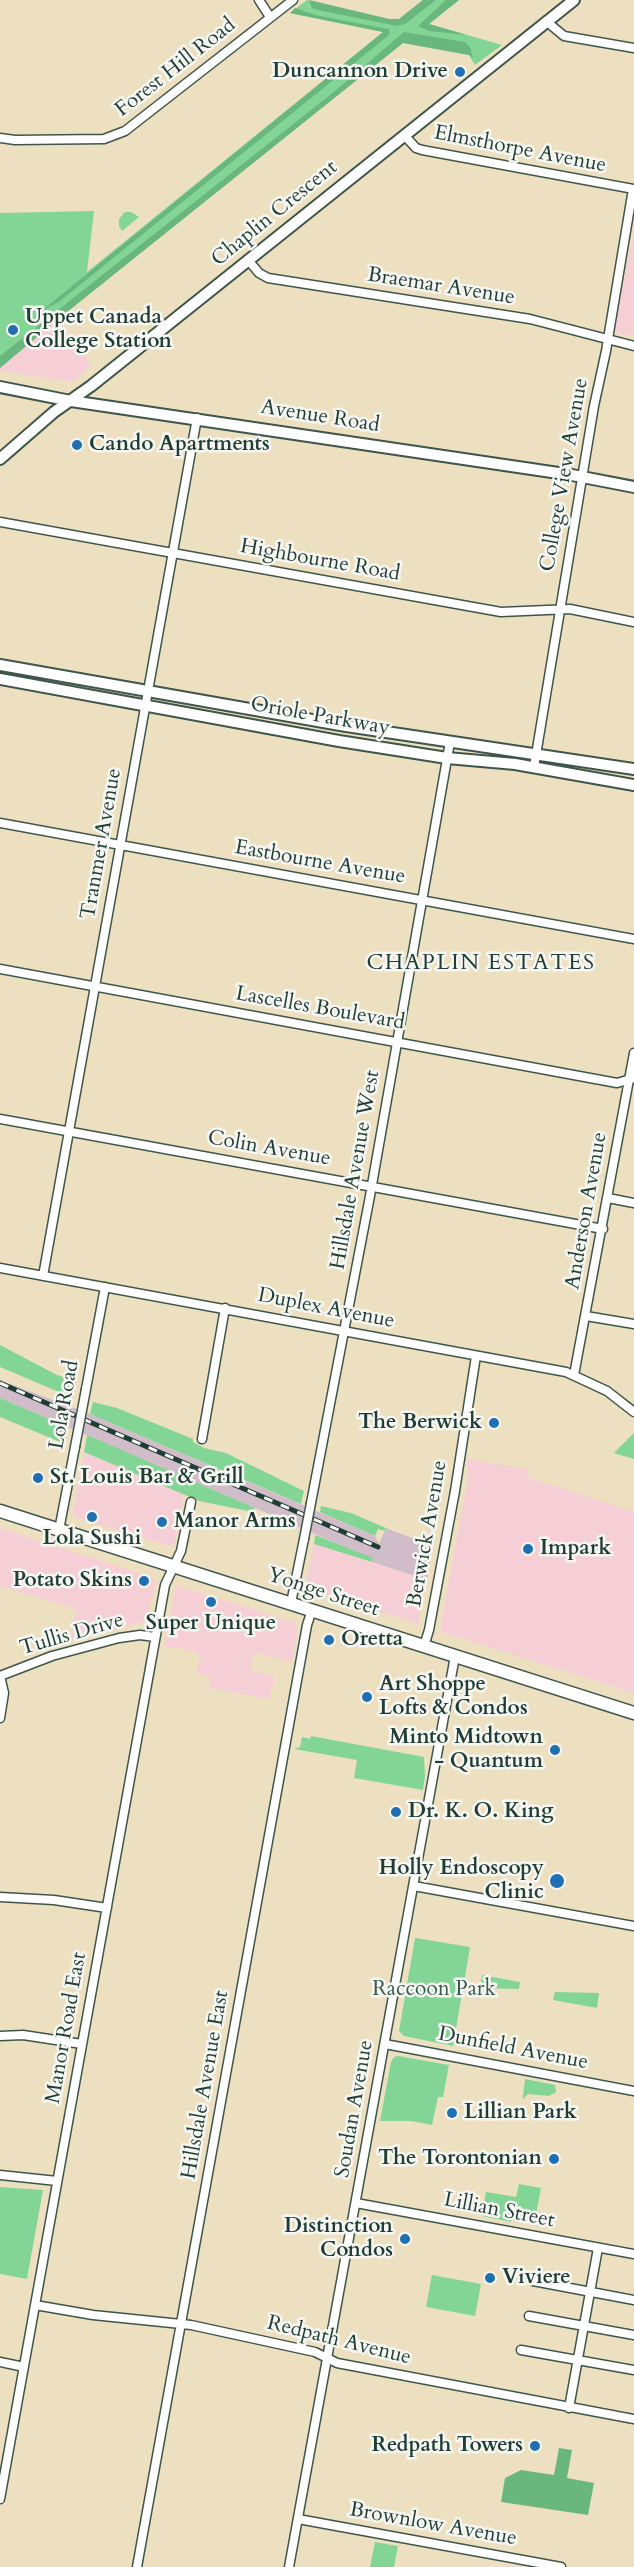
<!DOCTYPE html>
<html>
<head>
<meta charset="utf-8">
<style>
  body { margin:0 }
  canvas { display:block; background:#ede0c0 }
</style>
</head>
<body>
<canvas width="634" height="2567"></canvas>
<script>
const context = document.querySelector('canvas').getContext('2d');
context.lineJoin = 'round';
function fillPath(path, color) {
  context.fillStyle = color;
  context.fill(path, 'evenodd');
}
function toPath(rows) {
  const path = new Path2D();
  for (const r of rows) {
    path.moveTo(r[0], r[1]);
    for (let i = 2; i < r.length; i += 2) path.lineTo(r[i], r[i + 1]);
  }
  return path;
}
function strokePath(path, color, width, dash) {
  context.strokeStyle = color;
  context.lineWidth = width;
  context.lineCap = dash ? 'butt' : 'round';
  context.setLineDash(dash || []);
  context.stroke(path);
}
function drawText(font, color, halo, rows, align = 'center') {
  context.font = font + ' Cardo,serif';
  context.lineWidth = 5;
  context.setLineDash([]);
  context.textBaseline = 'middle';
  context.strokeStyle = halo;
  context.fillStyle = color;
  for (const [text, x, y, turn = 0] of rows) {
    context.save();
    context.translate(x, y);
    context.rotate((+turn || 0) * Math.PI / 180);
    context.textAlign = isNaN(turn) ? turn : align;
    if (halo) context.strokeText(text, 0, 0);
    context.fillText(text, 0, 0);
    context.restore();
  }
}
fillPath(toPath([
  [634,232,634,336,613,332],
  [57,320,91,364,74,382,0,371,0,368],
  [84,1452,184,1494,175,1543,169,1546,75,1517,73,1511],
  [467,1459,527,1469,530,1472,527,1477,634,1512,634,1693,442,1632,441,1623,468,1478],
  [0,1528,153,1578,156,1581,148,1616,140,1623,70,1641,76,1609,0,1586],
  [314,1544,427,1580,418,1624,309,1589,307,1576],
  [176,1585,295,1623,298,1629,292,1662,256,1653,253,1654,251,1670,275,1677,269,1699,209,1688,211,1677,196,1674,200,1657,194,1651,164,1646]
]), '#f6cfd6');
fillPath(toPath([
  [0,1380,90,1414,375,1536,379,1544,386,1528,433,1546,427,1580,372,1562,373,1559,0,1398]
]), '#d1bdc9');
fillPath(toPath([
  [307,0,389,19,399,19,423,0,459,0,429,24,502,45,475,65,469,55,403,43,57,320,0,368,0,213,94,211,87,272,383,32,290,13],
  [125,212,131,212,139,217,122,231,119,226,119,219],
  [0,1345,57,1375,76,1381,73,1398,0,1367],
  [0,1398,68,1427,65,1444,0,1417],
  [93,1402,117,1408,193,1439,193,1442,204,1448,226,1453,304,1491,301,1504,90,1414],
  [634,1433,634,1459,614,1453],
  [87,1435,255,1508,253,1512,199,1501,84,1452],
  [321,1506,351,1513,386,1528,385,1531,378,1529,375,1536,320,1512],
  [315,1535,373,1558,372,1562,314,1544],
  [311,1736,424,1757,425,1777,423,1790,354,1778,357,1760,294,1749,300,1747,302,1737,310,1739],
  [415,1938,470,1947,453,2046,404,2036,399,2031],
  [482,1975,520,1982,519,1989,480,1988],
  [555,1992,599,1993,597,2008,553,2000],
  [398,2056,449,2065,443,2097,438,2097,432,2125,411,2121,380,2121,391,2062,394,2057],
  [525,2079,555,2085,556,2092,549,2096,528,2094,523,2099,522,2105],
  [519,2184,541,2188,535,2220,513,2216,511,2222,482,2216,486,2192,516,2197],
  [0,2187,43,2190,27,2279,0,2274],
  [432,2275,481,2284,475,2316,426,2307],
  [375,2542,398,2546,394,2567,370,2567]
]), '#83d596');
fillPath(toPath([
  [309,0,389,19,399,19,423,0,436,0,405,24,397,26,318,10,312,8],
  [446,0,459,0,429,24,467,35,429,31,418,26],
  [295,8,315,15,388,29,390,31,389,35,60,301,39,313,383,32,290,13],
  [404,32,465,42,470,47,473,58,469,55,403,43,57,320,0,368,0,356,335,91],
  [559,2448,572,2450,567,2478,594,2483,588,2515,501,2502,505,2478,521,2470,554,2475]
]), '#6ab67f');
const street = toPath([
  [259,0,270,17],
  [546,21,564,36,634,48],
  [404,135,416,148,422,150,634,189],
  [0,138,15,140,104,139,125,131,293,0],
  [248,260,259,273,268,278,530,319,634,346],
  [0,522,501,612,570,609,634,622],
  [534,767,594,406,606,351,633,189],
  [0,823,634,939],
  [0,969,617,1083,634,1078],
  [0,1119,603,1229],
  [608,1198,634,1203],
  [0,1268,566,1372,607,1391,634,1412],
  [43,1276,197,418],
  [586,1316,634,1324],
  [574,1375,634,1053],
  [86,1389,105,1287],
  [202,1439,225,1308],
  [311,1503,370,1196,450,742],
  [59,1530,75,1447],
  [291,1603,304,1539],
  [424,1646,429,1630,455,1491,476,1356],
  [0,1676,52,1656,119,1638,140,1635,155,1637],
  [0,1718,4,1693,0,1676],
  [414,1886,634,1926],
  [0,1897,54,1900,107,1908],
  [0,2036,23,2035,82,2044],
  [385,2044,634,2091],
  [0,2175,57,2181],
  [356,2203,634,2254],
  [533,2281,634,2300],
  [35,2305,93,2315,191,2325,315,2352,337,2363,634,2419],
  [529,2316,634,2335],
  [521,2350,634,2370],
  [0,2362,24,2367],
  [569,2408,598,2248],
  [0,2499,165,1585,181,1551,191,1502],
  [298,2519,561,2567],
  [137,2567,307,1625,312,1610],
  [289,2567,455,1656]
]);
const secondary = toPath([
  [0,387,71,401,572,475,634,487],
  [0,459,54,412,91,386,574,0],
  [0,665,346,726,634,769],
  [0,679,339,741,447,758,515,764,634,785]
]);
const primary = toPath([
  [0,1511,634,1713]
]);
strokePath(street, '#3e5549', 11);
strokePath(secondary, '#3e5549', 14);
strokePath(primary, '#3e5549', 15);
strokePath(street, '#fff', 8);
strokePath(secondary, '#fff', 10);
strokePath(primary, '#fff', 12);
const rail = toPath([
  [0,1383,378,1547]
]);
strokePath(rail, '#1f3d34', 5);
strokePath(rail, '#f6f6f2', 3, [9]);
const streetBridge = toPath([
  [75,1447,86,1389],
  [304,1539,311,1503]
]);
strokePath(streetBridge, '#3e5549', 11, []);
strokePath(streetBridge, '#fff', 8);
for (const [x, y, r, color] of [
  [460,72,6,"#1f6fb2"],
  [13,330,6,"#1f6fb2"],
  [77,445,6,"#1f6fb2"],
  [494,1423,6,"#1f6fb2"],
  [38,1478,6,"#1f6fb2"],
  [92,1517,6,"#1f6fb2"],
  [162,1522,6,"#1f6fb2"],
  [528,1549,6,"#1f6fb2"],
  [144,1581,6,"#1f6fb2"],
  [211,1602,6,"#1f6fb2"],
  [329,1640,6,"#1f6fb2"],
  [367,1697,6,"#1f6fb2"],
  [555,1750,6,"#1f6fb2"],
  [396,1812,6,"#1f6fb2"],
  [557,1881,8,"#1f6fb2"],
  [452,2113,6,"#1f6fb2"],
  [554,2159,6,"#1f6fb2"],
  [405,2239,6,"#1f6fb2"],
  [490,2278,6,"#1f6fb2"],
  [535,2446,6,"#1f6fb2"]
]) {
  const dot = new Path2D();
  dot.arc(x, y, r, 0, 2 * Math.PI);
  context.fillStyle = color;
  context.fill(dot);
  strokePath(dot, '#f6f6f2', 2);
}
drawText('21px', '#1f3d34', '#f6f6f2', [
  ["Forest Hill Road",176,68,-38],
  ["Elmsthorpe Avenue",520,150,11],
  ["Chaplin Crescent",275,214,-39],
  ["Braemar Avenue",441,287,9],
  ["Avenue Road",320,417,9],
  ["College View Avenue",565,475,-80],
  ["Highbourne Road",320,561,10],
  ["Oriole Parkway",320,717,10],
  ["Tranmer Avenue",102,844,-80],
  ["Eastbourne Avenue",320,863,10],
  ["Lascelles Boulevard",320,1009,10],
  ["Colin Avenue",269,1149,10],
  ["Hillsdale Avenue West",356,1170,-80],
  ["Anderson Avenue",587,1211,-80],
  ["Duplex Avenue",326,1309,11],
  ["Lola Road",65,1405,-80],
  ["Berwick Avenue",428,1534,-80],
  ["Yonge Street",323,1593,18],
  ["Tullis Drive",72,1635,-16],
  ["Manor Road East",67,2028,-80],
  ["Dunfield Avenue",513,2049,11],
  ["Hillsdale Avenue East",206,2085,-80],
  ["Soudan Avenue",355,2109,-80],
  ["Lillian Street",499,2211,11],
  ["Redpath Avenue",339,2341,14],
  ["Brownlow Avenue",433,2525,10]
]);
drawText('bold 21px', '#1f3d34', '#f6f6f2', [
  ["Duncannon Drive",448,72,"right"],
  ["Uppet Canada",25,318],
  ["College Station",25,342],
  ["Cando Apartments",89,445],
  ["The Berwick",482,1423,"right"],
  ["St. Louis Bar & Grill",50,1478],
  ["Manor Arms",174,1522],
  ["Lola Sushi",92,1539,"center"],
  ["Impark",540,1549],
  ["Potato Skins",132,1581,"right"],
  ["Super Unique",211,1624,"center"],
  ["Oretta",341,1640],
  ["Art Shoppe",379,1685],
  ["Lofts & Condos",379,1709],
  ["Minto Midtown",543,1738,"right"],
  ["- Quantum",543,1762,"right"],
  ["Dr. K. O. King",408,1812],
  ["Holly Endoscopy",544,1869,"right"],
  ["Clinic",544,1893,"right"],
  ["Lillian Park",464,2113],
  ["The Torontonian",542,2159,"right"],
  ["Distinction",393,2227,"right"],
  ["Condos",393,2251,"right"],
  ["Viviere",502,2278],
  ["Redpath Towers",523,2446,"right"]
], 'left');
drawText('21px', '#335b48', '#f6f6f2', [
  ["Raccoon Park",434,1990]
]);
context.letterSpacing = '1.5px';
drawText('22px', '#1f3d34', '#f6f6f2', [
  ["CHAPLIN ESTATES",481,964]
]);
context.letterSpacing = '0px';
</script>
</body>
</html>
